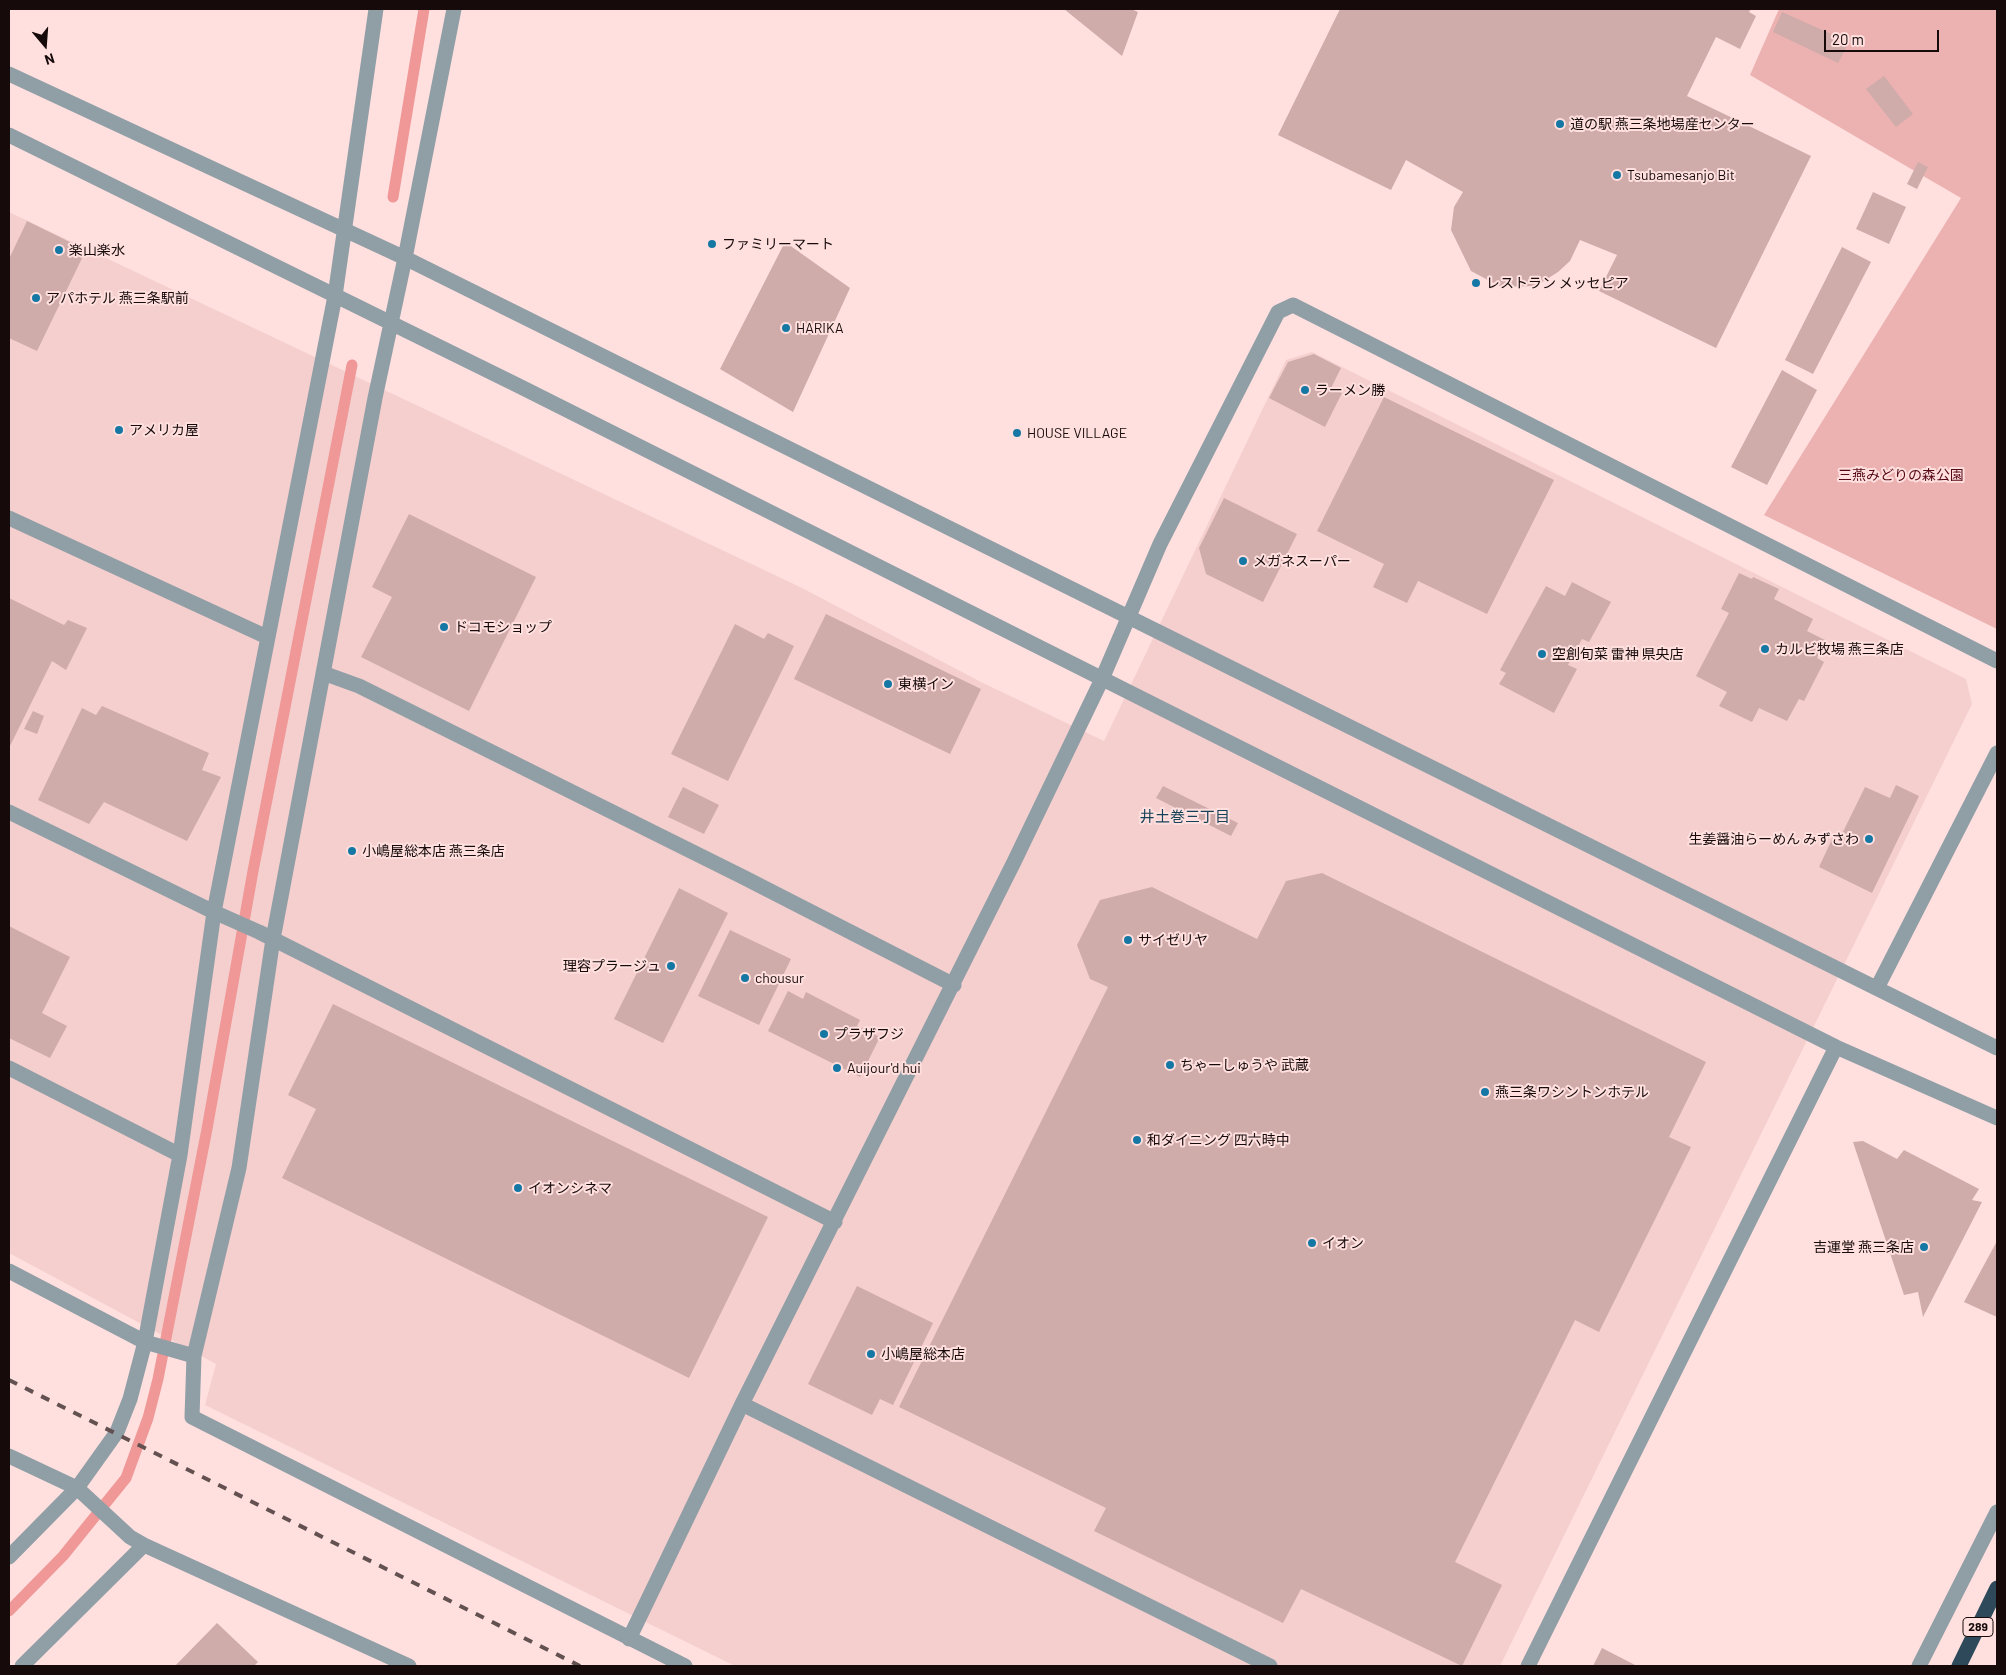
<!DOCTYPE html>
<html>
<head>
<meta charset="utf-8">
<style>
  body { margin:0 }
  #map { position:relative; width:2006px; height:1675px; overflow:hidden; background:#ffe0df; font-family:Barlow,sans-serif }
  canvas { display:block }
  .frame { position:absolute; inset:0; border:10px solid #160a0a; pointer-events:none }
  .north { position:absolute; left:20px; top:20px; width:50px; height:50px; -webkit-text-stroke:4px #ffe0df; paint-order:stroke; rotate:162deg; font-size:14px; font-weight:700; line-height:20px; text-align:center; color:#160a0a }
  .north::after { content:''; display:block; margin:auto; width:18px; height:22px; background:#160a0a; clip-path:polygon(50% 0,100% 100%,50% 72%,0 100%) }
  .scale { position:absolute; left:1824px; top:30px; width:115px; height:22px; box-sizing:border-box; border:2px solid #160a0a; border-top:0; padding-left:6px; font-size:15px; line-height:18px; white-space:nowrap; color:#160a0a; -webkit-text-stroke:4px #ffe0df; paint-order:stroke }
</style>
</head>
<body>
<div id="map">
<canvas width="2006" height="1675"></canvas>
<div class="frame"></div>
<div class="north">N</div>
<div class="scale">20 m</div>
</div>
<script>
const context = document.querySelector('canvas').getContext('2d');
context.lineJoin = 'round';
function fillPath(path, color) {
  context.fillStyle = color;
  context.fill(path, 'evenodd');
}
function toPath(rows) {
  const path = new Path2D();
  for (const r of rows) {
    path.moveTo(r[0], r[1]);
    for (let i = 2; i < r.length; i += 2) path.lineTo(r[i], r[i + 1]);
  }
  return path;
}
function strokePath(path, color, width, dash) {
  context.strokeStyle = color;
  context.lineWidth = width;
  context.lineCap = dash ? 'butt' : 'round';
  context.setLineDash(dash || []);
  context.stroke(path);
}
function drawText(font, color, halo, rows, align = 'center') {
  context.font = font + ' Barlow,"Noto Sans JP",sans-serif';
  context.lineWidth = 4;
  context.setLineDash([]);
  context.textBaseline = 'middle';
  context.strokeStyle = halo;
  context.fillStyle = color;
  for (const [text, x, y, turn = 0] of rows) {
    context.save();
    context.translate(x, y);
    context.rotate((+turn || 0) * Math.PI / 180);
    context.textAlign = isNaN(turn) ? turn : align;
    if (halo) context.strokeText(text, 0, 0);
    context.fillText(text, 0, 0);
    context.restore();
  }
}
fillPath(toPath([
  [9,212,800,587,981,682,1104,741,1286,360,1312,352,1966,679,1972,704,1500,1666,735,1666,205,1405,216,1364,9,1253]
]), '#f4cfce');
fillPath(toPath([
  [1779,9,1997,9,1997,629,1764,515,1961,198,1750,75]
]), '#ecb2b1');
strokePath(toPath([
  [393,197,424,9],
  [9,1611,63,1556,126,1478,148,1418,158,1379,207,1129,253,871,352,365]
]), '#ef9897', 11);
fillPath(toPath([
  [1064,9,1131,9,1138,12,1122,56],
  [1340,9,1751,9,1749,12,1756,16,1740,49,1716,37,1687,96,1811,156,1716,348,1599,291,1617,255,1580,240,1570,261,1558,272,1536,286,1501,287,1471,271,1451,230,1454,207,1463,192,1406,160,1391,190,1278,135],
  [1782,12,1849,42,1838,63,1773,32],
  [1884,76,1913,114,1896,127,1866,89],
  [1918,162,1928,167,1917,189,1907,184],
  [1873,192,1906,207,1889,244,1856,229],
  [27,221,86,250,37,351,9,338,9,259],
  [785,242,850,288,793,412,720,369],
  [1842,247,1871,262,1813,374,1785,360],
  [1314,354,1341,368,1331,388,1342,393,1325,427,1269,398,1288,362],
  [1782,370,1817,390,1767,485,1731,467],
  [1384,397,1554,480,1487,614,1418,581,1407,603,1373,587,1384,564,1317,531],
  [1224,498,1297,534,1263,602,1206,574,1199,548],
  [409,514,536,577,469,711,361,657,392,597,372,587],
  [1739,573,1752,579,1753,577,1779,589,1774,599,1813,619,1807,631,1825,640,1817,658,1824,662,1804,701,1799,699,1787,721,1759,708,1752,722,1719,706,1727,692,1696,676,1729,613,1721,609],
  [1572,582,1611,602,1589,642,1582,639,1568,665,1577,669,1554,713,1499,684,1506,673,1500,670,1546,586,1565,596],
  [9,598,64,625,68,620,87,628,66,670,52,661,9,748],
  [826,614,981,689,950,754,794,679],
  [735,624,764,639,768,633,794,646,728,781,671,754],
  [102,706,209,753,202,770,221,777,187,841,104,802,89,824,38,800,82,708,96,715],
  [33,711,44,716,37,734,24,729],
  [1896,785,1919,796,1872,893,1819,867,1833,837,1839,840,1865,787,1890,798],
  [1163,786,1238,823,1231,836,1156,798],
  [683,787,719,805,704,834,668,817],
  [1322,873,1706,1062,1669,1137,1691,1147,1599,1332,1575,1320,1455,1562,1502,1585,1462,1666,1301,1589,1283,1623,1094,1531,1106,1508,899,1407,1108,987,1090,979,1077,945,1100,900,1152,887,1257,939,1286,881],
  [679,888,728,913,663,1043,614,1019],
  [9,926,70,957,42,1013,67,1026,50,1058,9,1038],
  [730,930,791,959,759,1025,698,996],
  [788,991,803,999,806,992,860,1020,857,1026,880,1037,860,1077,768,1031],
  [333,1004,768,1217,689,1378,282,1178,316,1109,288,1095],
  [1863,1141,1897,1159,1904,1150,1979,1189,1972,1200,1982,1202,1923,1317,1918,1292,1904,1295,1853,1142],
  [1997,1241,1997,1317,1964,1302],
  [857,1286,933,1323,893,1405,880,1399,872,1415,808,1384],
  [217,1623,258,1662,254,1666,175,1666],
  [1602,1648,1637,1666,1593,1666]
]), '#cfabaa');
strokePath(toPath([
  [454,9,405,258,375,398,273,939,239,1168,194,1356,192,1417,685,1666],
  [9,74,405,258,1997,1048],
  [9,135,519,386,1836,1047,1997,1118],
  [9,518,267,637],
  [323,673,359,686,743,877,954,985],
  [9,812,214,912,259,932,835,1222],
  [1877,988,1997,753],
  [9,1068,180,1155],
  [9,1271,145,1342,194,1356],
  [742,1404,1270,1666],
  [9,1456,77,1488,130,1537,144,1545,409,1666],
  [9,1557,77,1488,117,1432,130,1399,145,1342,180,1155,214,912,335,296,376,9],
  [629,1639,742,1404,1014,862,1102,679,1160,544,1278,312,1293,305,1997,661],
  [22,1666,144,1545],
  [1528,1666,1836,1047],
  [1919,1666,1997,1512]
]), '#909ea6', 15);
strokePath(toPath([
  [1959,1666,1997,1588]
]), '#2e4a5a', 15);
strokePath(toPath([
  [9,1380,580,1666]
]), '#635151', 4, [9, 9]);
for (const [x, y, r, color] of [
  [1560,124,5,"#1577a4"],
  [1617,175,5,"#1577a4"],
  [712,244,5,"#1577a4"],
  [59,250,5,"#1577a4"],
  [1476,283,5,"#1577a4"],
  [36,298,5,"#1577a4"],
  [786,328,5,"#1577a4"],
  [1305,390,5,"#1577a4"],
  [119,430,5,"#1577a4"],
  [1017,433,5,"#1577a4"],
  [1243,561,5,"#1577a4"],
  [444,627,5,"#1577a4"],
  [1765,649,5,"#1577a4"],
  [1542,654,5,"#1577a4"],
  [888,684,5,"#1577a4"],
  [1869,839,5,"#1577a4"],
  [352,851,5,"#1577a4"],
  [1128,940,5,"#1577a4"],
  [671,966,5,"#1577a4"],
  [745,978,5,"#1577a4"],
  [824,1034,5,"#1577a4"],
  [1170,1065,5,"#1577a4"],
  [837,1068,5,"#1577a4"],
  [1485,1092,5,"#1577a4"],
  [1137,1140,5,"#1577a4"],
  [518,1188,5,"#1577a4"],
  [1312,1243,5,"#1577a4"],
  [1924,1247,5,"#1577a4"],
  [871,1354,5,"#1577a4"]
]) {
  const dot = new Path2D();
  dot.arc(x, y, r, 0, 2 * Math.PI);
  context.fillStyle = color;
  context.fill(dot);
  strokePath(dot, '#ffe0df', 2);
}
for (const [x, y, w] of [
  [1978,1627,30]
]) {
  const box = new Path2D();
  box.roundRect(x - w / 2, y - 9.5, w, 19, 4);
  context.fillStyle = '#ffe0df';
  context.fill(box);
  strokePath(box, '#160a0a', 1);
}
drawText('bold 12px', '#160a0a', null, [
  ["289",1978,1627]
]);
drawText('14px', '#160a0a', '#ffe0df', [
  ["道の駅 燕三条地場産センター",1570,124],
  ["Tsubamesanjo Bit",1627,175],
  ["ファミリーマート",722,244],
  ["楽山楽水",69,250],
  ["レストラン メッセピア",1486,283],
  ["アパホテル 燕三条駅前",46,298],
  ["HARIKA",796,328],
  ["ラーメン勝",1315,390],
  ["アメリカ屋",129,430],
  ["HOUSE VILLAGE",1027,433],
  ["メガネスーパー",1253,561],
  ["ドコモショップ",454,627],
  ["カルビ牧場 燕三条店",1775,649],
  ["空創旬菜 雷神 県央店",1552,654],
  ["東横イン",898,684],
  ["生姜醤油らーめん みずさわ",1859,839,"right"],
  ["小嶋屋総本店 燕三条店",362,851],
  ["サイゼリヤ",1138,940],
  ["理容プラージュ",661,966,"right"],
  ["chousur",755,978],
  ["プラザフジ",834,1034],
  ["ちゃーしゅうや 武蔵",1180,1065],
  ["Auijour'd hui",847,1068],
  ["燕三条ワシントンホテル",1495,1092],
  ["和ダイニング 四六時中",1147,1140],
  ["イオンシネマ",528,1188],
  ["イオン",1322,1243],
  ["吉運堂 燕三条店",1914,1247,"right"],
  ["小嶋屋総本店",881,1354]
], 'left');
drawText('14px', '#550713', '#ffe0df', [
  ["三燕みどりの森公園",1901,475]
]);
drawText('15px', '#164157', '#ffe0df', [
  ["井土巻三丁目",1185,817]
]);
</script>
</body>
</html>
